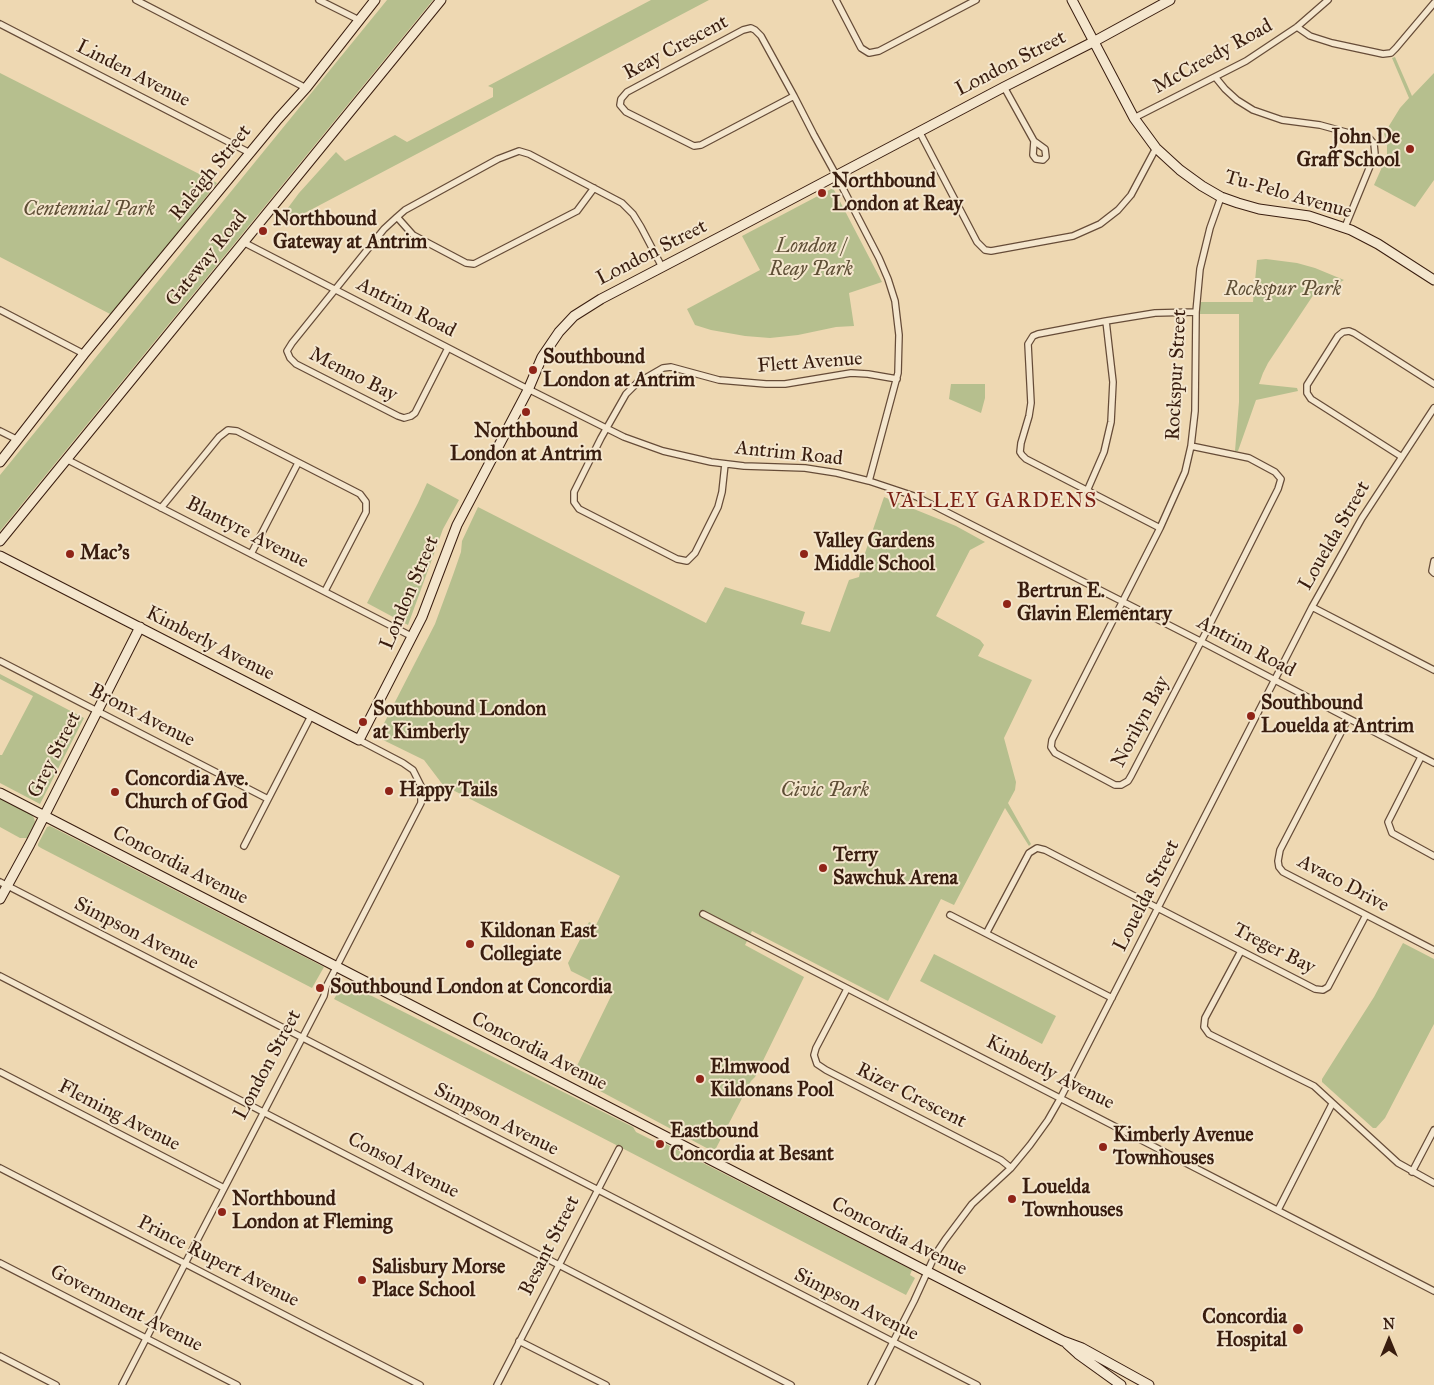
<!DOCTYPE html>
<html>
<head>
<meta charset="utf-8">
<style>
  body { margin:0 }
  #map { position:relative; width:1434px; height:1385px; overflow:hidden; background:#eed8b2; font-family:"IM FELL Great Primer",serif }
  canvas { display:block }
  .north { position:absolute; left:1364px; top:1315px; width:50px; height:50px; -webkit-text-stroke:4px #f4e6cd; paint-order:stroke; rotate:0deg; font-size:14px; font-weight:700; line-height:20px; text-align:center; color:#391d0f }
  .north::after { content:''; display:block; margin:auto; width:18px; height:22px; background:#391d0f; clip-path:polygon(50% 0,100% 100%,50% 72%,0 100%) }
</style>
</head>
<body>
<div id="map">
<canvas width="1434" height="1385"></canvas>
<div class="north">N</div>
</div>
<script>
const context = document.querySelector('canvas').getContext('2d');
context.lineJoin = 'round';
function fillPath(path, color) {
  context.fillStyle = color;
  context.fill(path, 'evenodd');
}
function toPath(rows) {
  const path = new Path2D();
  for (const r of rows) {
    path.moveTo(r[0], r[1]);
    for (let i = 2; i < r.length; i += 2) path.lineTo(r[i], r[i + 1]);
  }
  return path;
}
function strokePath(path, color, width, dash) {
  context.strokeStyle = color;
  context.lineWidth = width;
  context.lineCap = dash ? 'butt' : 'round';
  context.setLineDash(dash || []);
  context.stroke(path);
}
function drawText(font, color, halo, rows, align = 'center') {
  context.font = font + ' "IM FELL Great Primer",serif';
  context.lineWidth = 4;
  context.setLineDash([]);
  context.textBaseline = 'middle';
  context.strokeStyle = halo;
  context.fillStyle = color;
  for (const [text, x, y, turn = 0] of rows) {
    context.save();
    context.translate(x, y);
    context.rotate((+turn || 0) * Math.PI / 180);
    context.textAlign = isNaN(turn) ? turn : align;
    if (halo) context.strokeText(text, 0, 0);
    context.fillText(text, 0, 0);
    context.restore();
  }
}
fillPath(toPath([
  [387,0,433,0,0,531,0,475],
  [651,0,709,0,282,225,276,224,299,193,336,152,345,161,395,135,407,142,493,97,493,88,488,86],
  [1395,57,1412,96,1434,73,1434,180,1415,207,1374,185,1387,156,1387,142,1384,134,1400,108,1409,98,1392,58],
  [0,73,217,183,112,315,0,257],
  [833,188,882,282,849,293,854,326,836,327,798,335,770,338,745,336,711,330,695,325,687,309,760,270,742,236],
  [1266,259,1297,263,1315,268,1344,280,1327,290,1320,285,1268,363,1263,373,1259,384,1297,388,1298,391,1256,400,1238,451,1235,451,1239,402,1239,314,1198,314,1199,302,1253,302,1257,260],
  [951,384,985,384,985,398,981,413,949,399],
  [427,483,459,500,443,529,408,625,367,603,418,503],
  [884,497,956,526,985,542,970,550,936,616,980,640,984,645,978,656,1032,680,1004,738,1016,782,1015,790,1008,803,1031,844,1029,846,1005,808,954,905,941,899,888,1001,752,931,745,945,804,977,755,1077,751,1081,714,1152,572,1076,613,992,571,971,568,963,589,922,596,925,620,876,443,785,424,760,377,737,435,624,453,575,461,552,462,541,478,507,706,623,725,587,805,612,801,624,830,632,849,580,859,577,862,562],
  [0,674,84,718,40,804,0,783,0,755,2,755,33,696,0,679],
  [0,798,31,814,34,818,35,822,27,838,20,838,0,827],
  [50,826,54,828,324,967,312,988,41,848,38,846,38,844,47,827],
  [1403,943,1434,959,1434,1024,1385,1118,1376,1128,1373,1128,1322,1082,1322,1079,1374,997],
  [934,954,1056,1016,1042,1044,920,981],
  [344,982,633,1127,636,1132,660,1144,662,1142,912,1270,910,1275,915,1278,906,1295,334,999]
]), '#b6bf8e');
const street = toPath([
  [136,0,306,88],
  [319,0,359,20],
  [836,0,861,48,869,53,879,51,976,0],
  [0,24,250,153],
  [1297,27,1310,36,1332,43,1383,54,1391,53,1396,48,1434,3],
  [1216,78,1225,89,1237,100,1253,110,1282,120,1320,125,1360,136,1370,139,1374,144,1375,154,1345,227],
  [1004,87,1034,141,1033,155,1036,159,1043,160,1046,157,1045,149,1034,141],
  [794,96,701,145,694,146,626,112,620,105,621,99,627,92,743,30,751,28,755,30,761,36,794,96,814,135,836,175,879,258,888,279,895,301,899,335,898,373,869,481],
  [1134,118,1246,61,1297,27,1328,0],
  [919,131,977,242,985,250,991,251,1073,236,1100,224,1118,210,1131,195,1156,148],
  [397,217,413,235,466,263,474,264,577,211,594,188],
  [243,242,520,385,624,437,663,451,711,462,744,466,805,468,837,473,869,481,917,497,1202,642,1434,763],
  [0,310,84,354],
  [448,348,415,413,411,416,404,418,398,416,296,364,290,358,287,351,292,343,384,229,397,217,405,210,498,159,519,151,529,154,622,203,633,214,641,227,662,267],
  [0,431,18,440],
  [1191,446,1249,458,1275,472,1281,479,1278,489,1205,634,1131,776,1128,781,1121,785,1115,785,1055,753,1051,747,1052,740,1160,528,1185,472,1191,446,1195,411,1196,312,1200,269,1210,228,1221,197],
  [1402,457,1311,399,1307,393,1307,385,1338,336,1343,332,1349,331,1354,333,1434,384],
  [66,459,413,637],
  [725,464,722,492,718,507,695,553,687,561,677,559,579,509,574,502,574,492,601,438,626,394,637,383,663,368,671,367,719,380,766,384,785,384,851,373,868,374,897,379],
  [1087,491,1104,452,1111,422,1113,382,1106,321],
  [161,508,219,437,228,430,237,431,360,494,366,502,366,512,325,591],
  [1160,528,1026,459,1022,455,1020,452,1021,443,1029,416,1031,403,1028,344,1033,336,1038,334,1106,321,1155,313,1196,312],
  [251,554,298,463],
  [1434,561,1432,571,1434,573],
  [1312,607,1434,670],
  [0,661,268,799],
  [1348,719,1280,850,1278,861,1279,867,1283,872,1434,950],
  [1421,757,1388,822,1392,833,1434,856],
  [244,846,311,716],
  [0,882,977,1385],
  [703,914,1434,1291],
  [950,915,1112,998],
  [987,932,1029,853,1037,848,1045,850,1315,989,1323,990,1328,987,1366,915],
  [1241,951,1205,1018,1204,1027,1209,1034,1314,1086,1398,1163,1434,1183],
  [0,976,791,1385],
  [847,989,816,1048,814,1055,817,1064,826,1070,1001,1160,1011,1168],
  [0,1072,224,1188],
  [0,1168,420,1385],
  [1412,1172,1434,1130],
  [1278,1210,1332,1104],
  [0,1263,237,1385],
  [519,1341,606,1385],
  [0,1356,56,1385],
  [122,1385,324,996,326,987,421,803,421,786,413,770,403,763,359,740],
  [497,1385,619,1149],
  [871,1385,914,1301,935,1255,945,1240,972,1204,1011,1168,1030,1145,1048,1120,1060,1099,1312,607,1362,518,1434,408]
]);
const secondary = toPath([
  [1072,0,1134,118,1156,148,1180,170,1202,186,1221,197,1238,203,1259,209,1309,216,1351,230,1378,244,1434,280],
  [0,462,84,354,278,119,306,88,375,0],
  [0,541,441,0],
  [0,556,359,740,422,617,457,525,528,390,542,357,559,332,574,316,601,299,735,229,1004,87,1095,41,1170,0],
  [0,793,928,1272,1063,1341,1082,1348,1149,1385],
  [0,899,30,844,140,627],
  [1067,1344,1078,1354,1121,1385]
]);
strokePath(street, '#664c38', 8);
strokePath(secondary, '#391d0f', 11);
strokePath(street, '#f4e6cd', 5.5);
strokePath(secondary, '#f4e6cd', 9);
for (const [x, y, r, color] of [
  [1410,149,5,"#8f2418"],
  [822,193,5,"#8f2418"],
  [263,231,5,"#8f2418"],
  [533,370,5,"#8f2418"],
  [526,412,5,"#8f2418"],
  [70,554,5,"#8f2418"],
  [804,554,5,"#8f2418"],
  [1007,604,5,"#8f2418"],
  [1251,716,5,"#8f2418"],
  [363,722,5,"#8f2418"],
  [389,791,5,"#8f2418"],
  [115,792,5,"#8f2418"],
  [823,868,5,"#8f2418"],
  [470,944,5,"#8f2418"],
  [320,988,5,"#8f2418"],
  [700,1079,5,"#8f2418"],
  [660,1144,5,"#8f2418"],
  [1103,1147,5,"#8f2418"],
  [1012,1199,5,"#8f2418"],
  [222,1212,5,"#8f2418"],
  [362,1280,5,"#8f2418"],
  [1298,1329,6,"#8f2418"]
]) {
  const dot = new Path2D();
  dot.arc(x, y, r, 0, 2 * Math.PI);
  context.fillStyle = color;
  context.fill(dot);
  strokePath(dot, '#f4e6cd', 2);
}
drawText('20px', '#391d0f', '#f4e6cd', [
  ["Reay Crescent",676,48,-28],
  ["McCreedy Road",1213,57,-29],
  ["London Street",1011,64,-27],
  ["Linden Avenue",133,74,27],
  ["Raleigh Street",211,173,-51],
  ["Tu-Pelo Avenue",1288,195,16],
  ["London Street",652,253,-27],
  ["Gateway Road",207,259,-51],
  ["Antrim Road",406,308,27],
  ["Flett Avenue",810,363,-4],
  ["Menno Bay",353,375,27],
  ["Rockspur Street",1177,375,-87],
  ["Antrim Road",789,454,6],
  ["Blantyre Avenue",247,533,27],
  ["Louelda Street",1335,536,-60],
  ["London Street",410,593,-67],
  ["Kimberly Avenue",210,644,27],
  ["Antrim Road",1246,647,28],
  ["Bronx Avenue",142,716,27],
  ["Norilyn Bay",1141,722,-62],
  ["Grey Street",55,755,-63],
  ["Concordia Avenue",180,866,27],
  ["Avaco Drive",1343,884,28],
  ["Louelda Street",1147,896,-63],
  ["Simpson Avenue",136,934,27],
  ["Treger Bay",1274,949,27],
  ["Concordia Avenue",539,1052,27],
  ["London Street",268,1065,-62],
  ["Kimberly Avenue",1050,1073,27],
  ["Rizer Crescent",911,1096,27],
  ["Fleming Avenue",119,1116,27],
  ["Simpson Avenue",496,1120,27],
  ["Consol Avenue",403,1166,27],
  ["Concordia Avenue",899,1237,27],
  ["Besant Street",550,1246,-63],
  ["Prince Rupert Avenue",218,1262,27],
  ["Simpson Avenue",856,1305,27],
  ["Government Avenue",126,1309,27]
]);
drawText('bold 20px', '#391d0f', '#f4e6cd', [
  ["John De",1400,138,"right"],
  ["Graff School",1400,161,"right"],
  ["Northbound",832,182],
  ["London at Reay",832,205],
  ["Northbound",273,220],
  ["Gateway at Antrim",273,243],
  ["Southbound",543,358],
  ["London at Antrim",543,381],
  ["Northbound",526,432,"center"],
  ["London at Antrim",526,455,"center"],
  ["Valley Gardens",814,542],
  ["Middle School",814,565],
  ["Mac's",80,554],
  ["Bertrun E.",1017,592],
  ["Glavin Elementary",1017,615],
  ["Southbound",1261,704],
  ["Louelda at Antrim",1261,727],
  ["Southbound London",373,710],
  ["at Kimberly",373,733],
  ["Concordia Ave.",125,780],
  ["Church of God",125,803],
  ["Happy Tails",399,791],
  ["Terry",833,856],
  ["Sawchuk Arena",833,879],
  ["Kildonan East",480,932],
  ["Collegiate",480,955],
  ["Southbound London at Concordia",330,988],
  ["Elmwood",710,1068],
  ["Kildonans Pool",710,1091],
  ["Eastbound",670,1132],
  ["Concordia at Besant",670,1155],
  ["Kimberly Avenue",1113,1136],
  ["Townhouses",1113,1159],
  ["Louelda",1022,1188],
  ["Townhouses",1022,1211],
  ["Northbound",232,1200],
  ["London at Fleming",232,1223],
  ["Salisbury Morse",372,1268],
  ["Place School",372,1291],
  ["Concordia",1287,1318,"right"],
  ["Hospital",1287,1341,"right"]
], 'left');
drawText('italic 20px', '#5e4e35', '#f4e6cd', [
  ["Centennial Park",89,210],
  ["London /",811,247],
  ["Reay Park",811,270],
  ["Rockspur Park",1283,290],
  ["Civic Park",825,791]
]);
context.letterSpacing = '1px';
drawText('21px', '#7a1f14', '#f4e6cd', [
  ["VALLEY GARDENS",992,502]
]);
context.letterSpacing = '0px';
</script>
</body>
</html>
